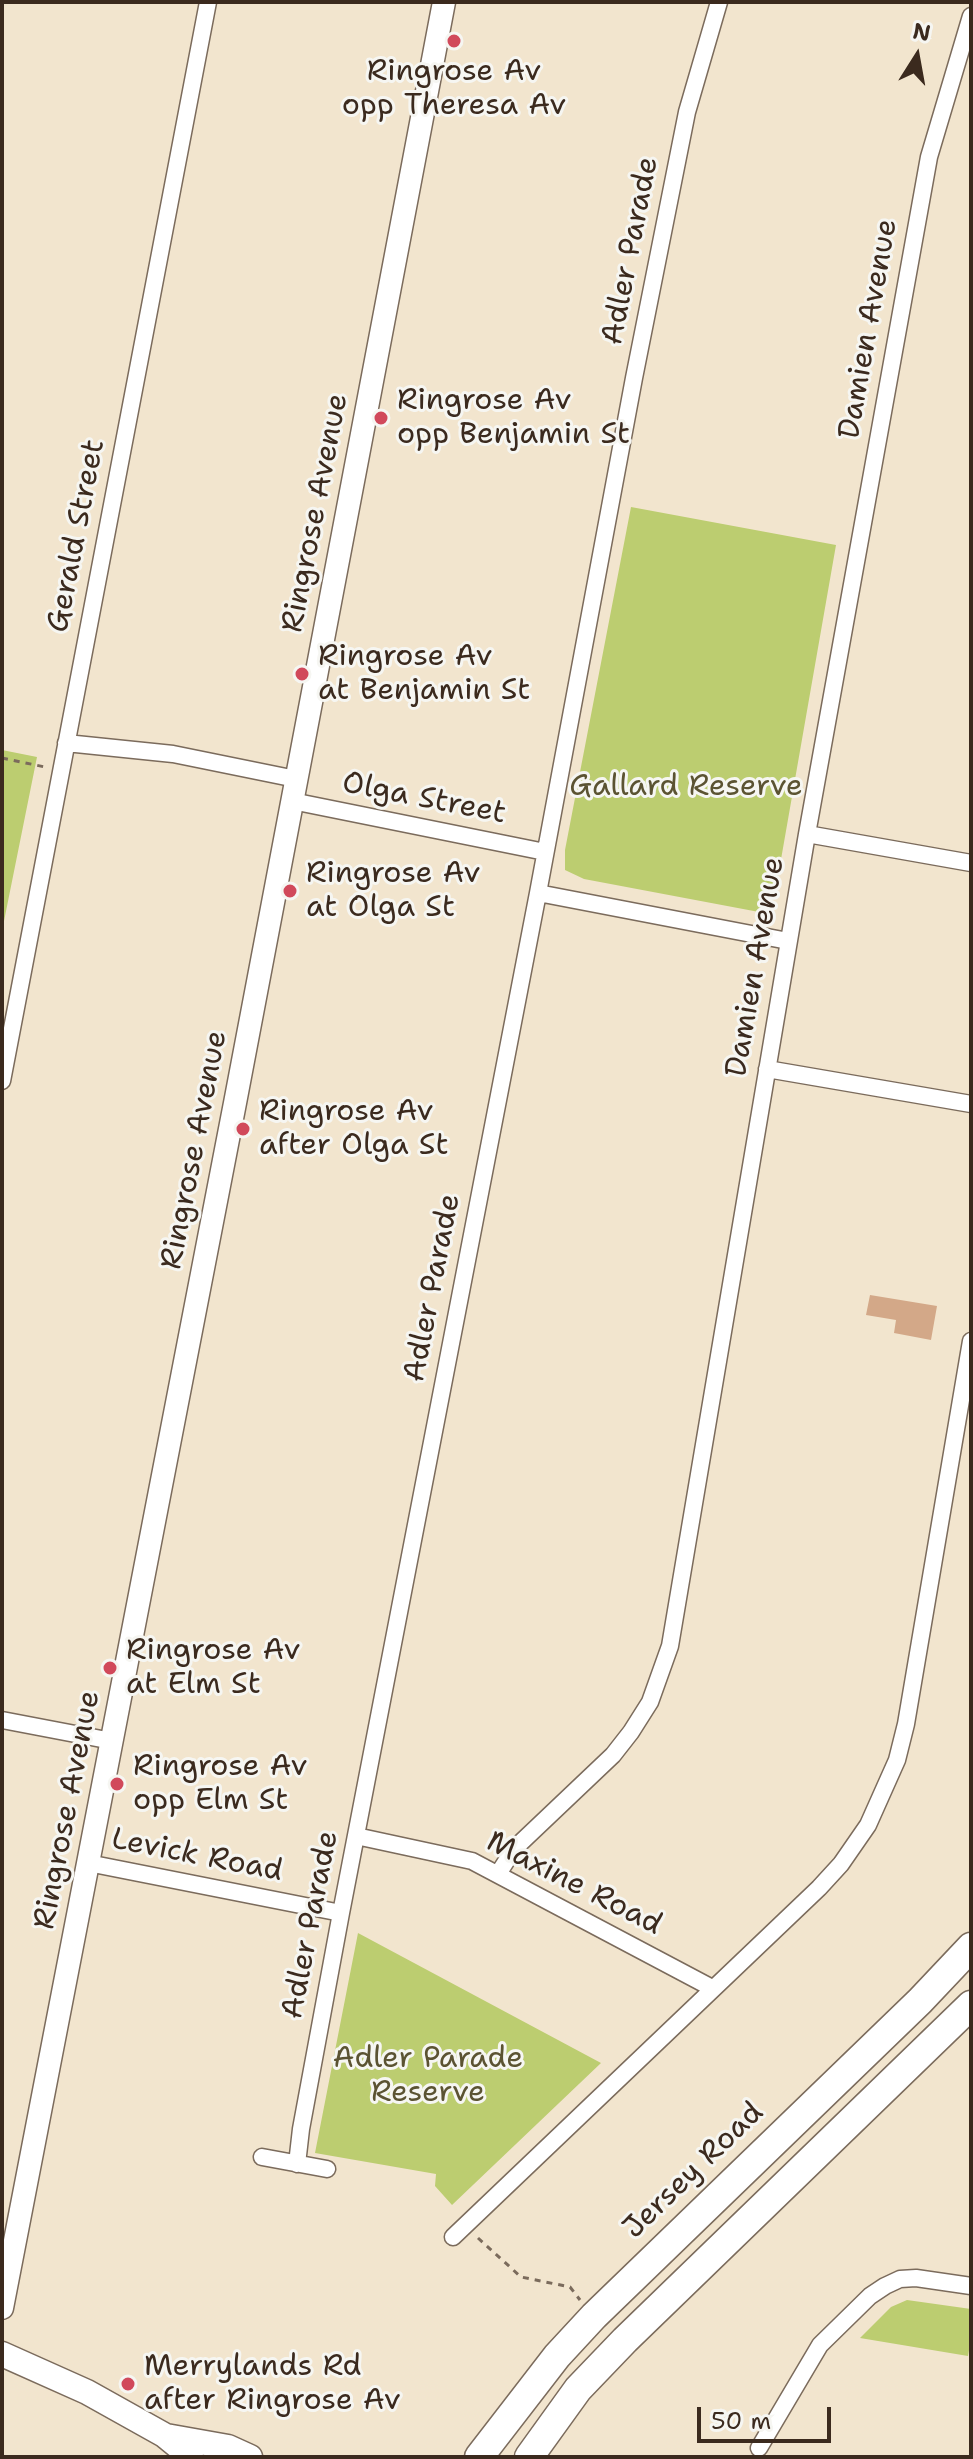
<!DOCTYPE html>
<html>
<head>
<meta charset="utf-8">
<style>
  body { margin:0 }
  #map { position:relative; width:973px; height:2459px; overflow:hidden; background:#f2e5ce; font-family:"Shantell Sans",sans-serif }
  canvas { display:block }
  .frame { position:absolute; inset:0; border:4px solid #3b2a1e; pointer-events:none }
  .north { position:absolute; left:877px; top:16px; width:80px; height:80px; -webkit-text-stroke:6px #f6f6f2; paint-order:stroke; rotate:11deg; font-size:22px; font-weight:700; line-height:32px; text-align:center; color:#3b2a1e }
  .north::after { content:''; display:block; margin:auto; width:28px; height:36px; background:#3b2a1e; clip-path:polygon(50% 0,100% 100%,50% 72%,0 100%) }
  .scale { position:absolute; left:697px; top:2407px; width:134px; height:36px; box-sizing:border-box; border:4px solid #3b2a1e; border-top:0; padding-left:10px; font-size:24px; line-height:28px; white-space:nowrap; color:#3b2a1e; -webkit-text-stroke:6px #f6f6f2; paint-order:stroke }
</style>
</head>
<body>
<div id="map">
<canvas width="973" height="2459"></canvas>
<div class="frame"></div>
<div class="north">N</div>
<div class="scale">50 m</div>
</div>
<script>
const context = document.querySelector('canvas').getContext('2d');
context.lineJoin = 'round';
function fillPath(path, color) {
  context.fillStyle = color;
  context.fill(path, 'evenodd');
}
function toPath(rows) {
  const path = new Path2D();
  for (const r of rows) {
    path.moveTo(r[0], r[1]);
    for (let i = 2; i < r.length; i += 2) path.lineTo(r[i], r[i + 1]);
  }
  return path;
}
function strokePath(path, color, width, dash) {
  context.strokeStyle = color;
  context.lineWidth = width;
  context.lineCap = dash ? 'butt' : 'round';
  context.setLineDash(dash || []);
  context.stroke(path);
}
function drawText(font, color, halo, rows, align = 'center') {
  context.font = font + ' "Shantell Sans",sans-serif';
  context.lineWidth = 6;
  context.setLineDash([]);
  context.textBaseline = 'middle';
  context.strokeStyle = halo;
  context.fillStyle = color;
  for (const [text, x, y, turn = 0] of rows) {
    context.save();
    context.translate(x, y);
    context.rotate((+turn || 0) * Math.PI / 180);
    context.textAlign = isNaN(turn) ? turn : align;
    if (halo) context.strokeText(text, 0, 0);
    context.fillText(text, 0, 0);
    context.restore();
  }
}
fillPath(toPath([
  [631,507,836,545,776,888,766,909,759,912,584,879,565,870,565,850],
  [2,750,37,757,2,931],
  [358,1933,601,2063,452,2205,435,2186,436,2174,315,2153],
  [907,2300,971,2309,971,2339,968,2356,860,2338,891,2307]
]), '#bccd70');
fillPath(toPath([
  [870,1295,937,1306,931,1340,894,1333,896,1320,866,1315]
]), '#d3a888');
const minor = toPath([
  [66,743,173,754,296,779],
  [292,801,545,852],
  [807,834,971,863],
  [538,893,788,941],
  [767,1069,971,1104],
  [2,1081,208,2],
  [2,1720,112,1741],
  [356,1836,472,1861,712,1988],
  [88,1863,341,1913],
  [498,1874,514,1849,613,1755,631,1732,650,1702,670,1646,807,834,929,157,971,16],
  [262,2157,327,2169],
  [297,2164,301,2129,341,1913,538,893,634,378,687,112,719,2],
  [453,2237,819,1888,841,1864,868,1825,897,1760,906,1724,971,1341],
  [759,2448,820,2345,870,2296,885,2286,900,2279,916,2278,971,2286]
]);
const tertiary = toPath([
  [2,2308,235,1103,444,2]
]);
const secondary = toPath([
  [2,2354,87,2392,164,2435,191,2457],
  [166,2436,228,2447,250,2457]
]);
const trunk = toPath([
  [479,2457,557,2356,594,2316,920,2001,971,1947],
  [529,2457,578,2389,625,2340,971,2005]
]);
strokePath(minor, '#7b6b5c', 19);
strokePath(tertiary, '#7b6b5c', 25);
strokePath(secondary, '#7b6b5c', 27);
strokePath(trunk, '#7b6b5c', 31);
strokePath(toPath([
  [2,758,45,767],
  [478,2238,521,2277,570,2287,580,2300]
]), '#7b6b5c', 3, [6, 6]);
strokePath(minor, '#fff', 16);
strokePath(tertiary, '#fff', 22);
strokePath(secondary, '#fff', 24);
strokePath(trunk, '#fff', 28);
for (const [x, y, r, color] of [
  [454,41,8,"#d1495b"],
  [381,418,8,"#d1495b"],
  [302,674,8,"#d1495b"],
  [290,891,8,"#d1495b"],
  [243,1129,8,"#d1495b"],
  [110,1668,8,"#d1495b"],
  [117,1784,8,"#d1495b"],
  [128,2384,8,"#d1495b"]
]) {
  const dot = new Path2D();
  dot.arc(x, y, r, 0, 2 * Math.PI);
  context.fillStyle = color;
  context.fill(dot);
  strokePath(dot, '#f6f6f2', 3);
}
drawText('30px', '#3b2a1e', '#f6f6f2', [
  ["Ringrose Av",454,72,"center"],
  ["opp Theresa Av",454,106,"center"],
  ["Ringrose Av",397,401],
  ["opp Benjamin St",397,435],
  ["Ringrose Av",318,657],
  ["at Benjamin St",318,691],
  ["Ringrose Av",306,874],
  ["at Olga St",306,908],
  ["Ringrose Av",259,1112],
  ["after Olga St",259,1146],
  ["Ringrose Av",126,1651],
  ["at Elm St",126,1685],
  ["Ringrose Av",133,1767],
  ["opp Elm St",133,1801],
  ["Merrylands Rd",144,2367],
  ["after Ringrose Av",144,2401]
], 'left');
drawText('30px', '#3b2a1e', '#f6f6f2', [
  ["Adler Parade",631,251,-79],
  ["Damien Avenue",869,329,-80],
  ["Ringrose Avenue",316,513,-79],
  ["Gerald Street",77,536,-79],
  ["Olga Street",424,799,11],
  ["Damien Avenue",756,967,-80],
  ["Ringrose Avenue",195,1150,-79],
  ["Adler Parade",433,1288,-79],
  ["Ringrose Avenue",68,1810,-79],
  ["Levick Road",197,1856,11],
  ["Maxine Road",574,1884,27],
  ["Adler Parade",311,1925,-79],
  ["Jersey Road",694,2171,-44]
]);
drawText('30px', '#5b5332', '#f6f6f2', [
  ["Gallard Reserve",686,787],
  ["Adler Parade",428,2059],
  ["Reserve",428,2093]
]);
</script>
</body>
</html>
